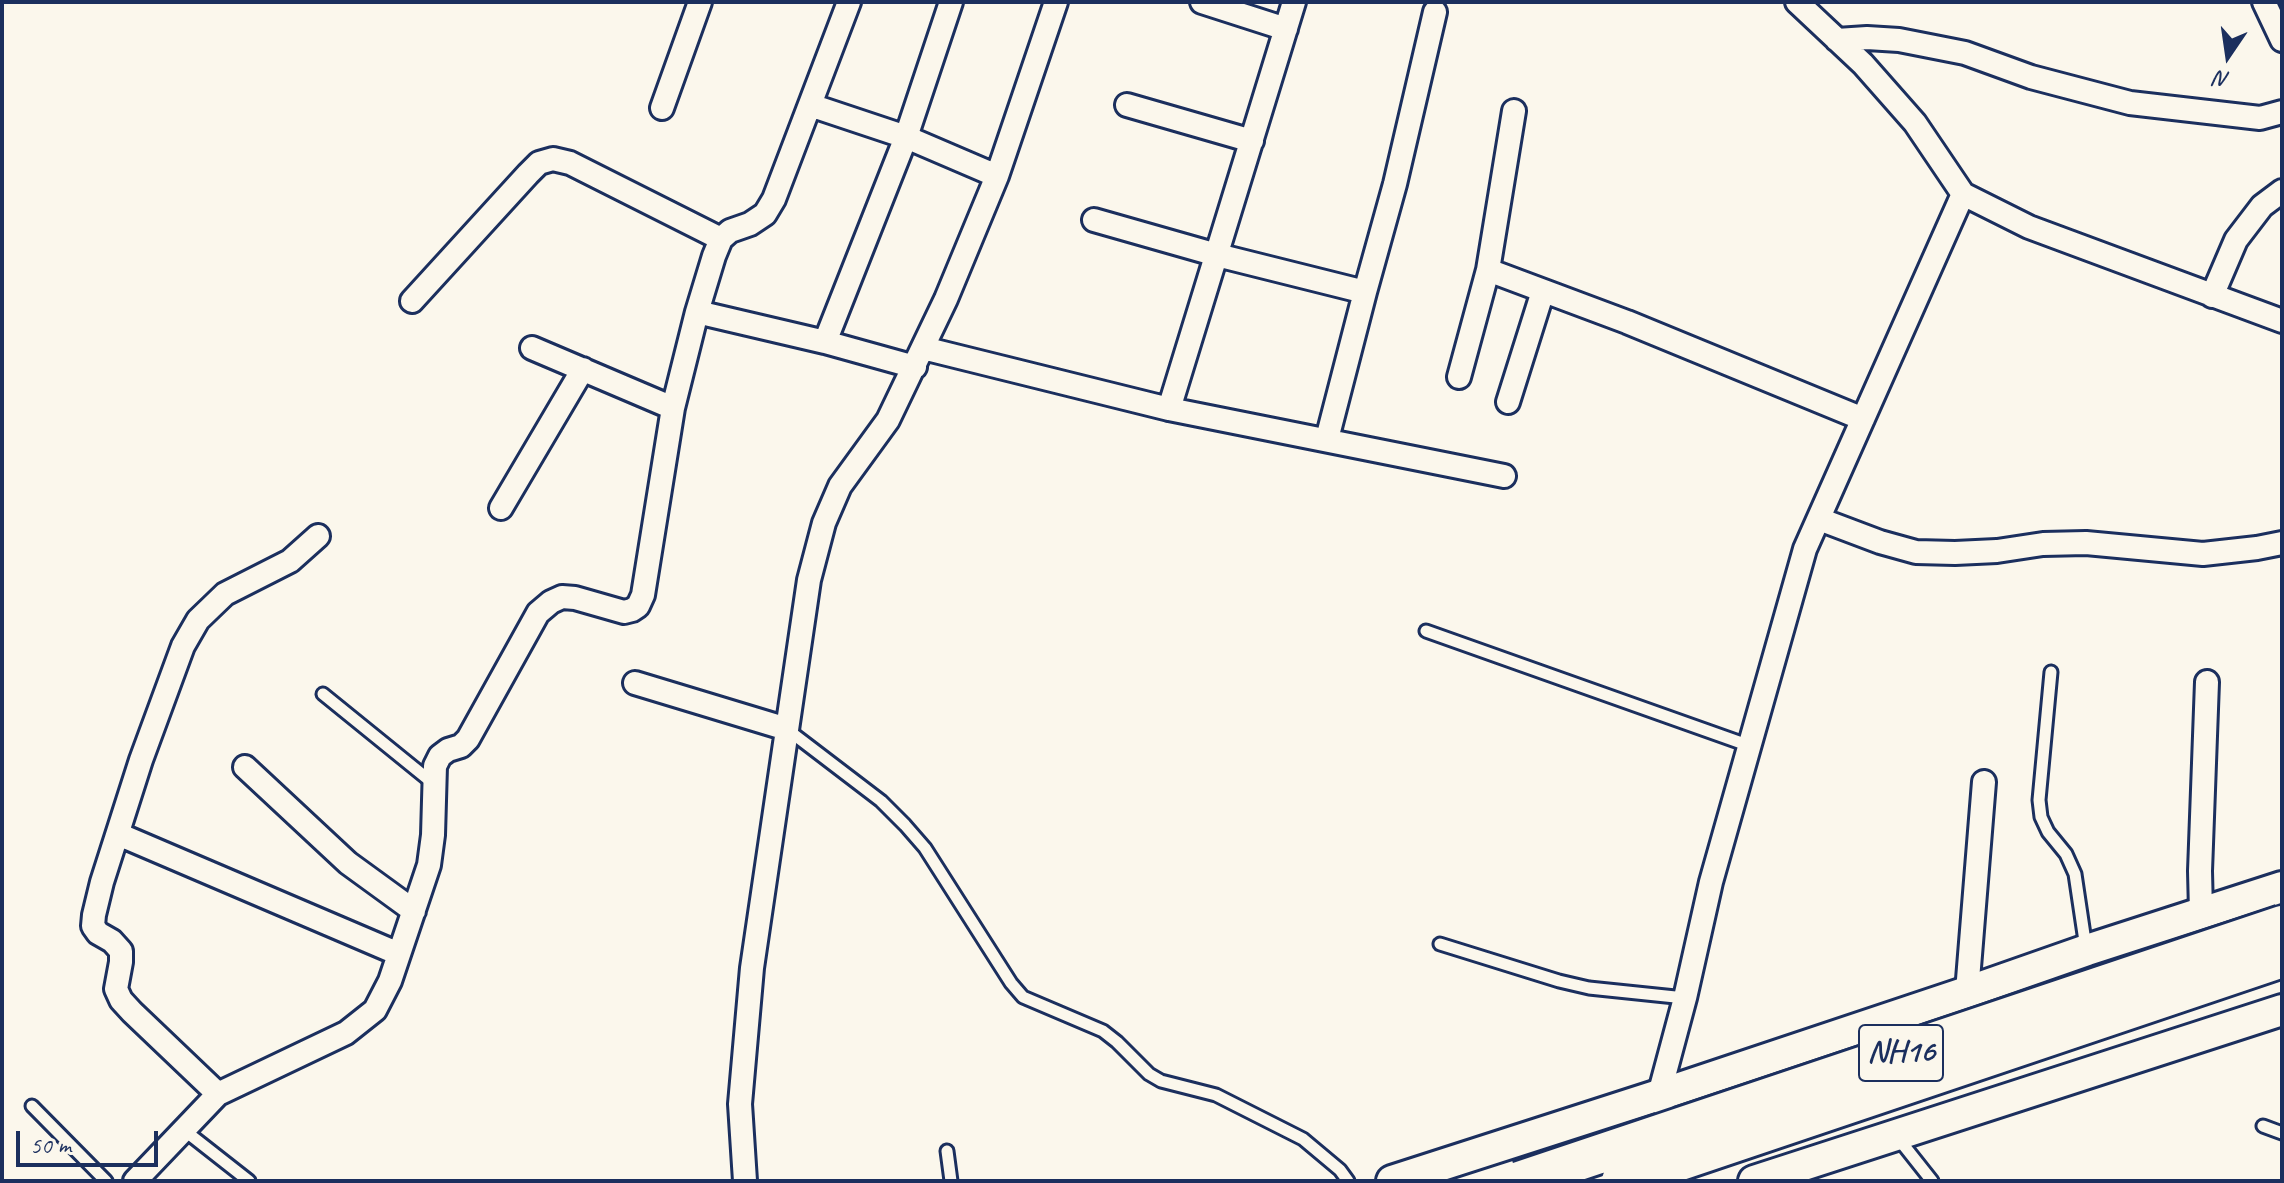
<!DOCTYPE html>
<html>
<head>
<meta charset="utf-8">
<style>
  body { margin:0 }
  #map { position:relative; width:2284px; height:1183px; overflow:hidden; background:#fbf7ec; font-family:Caveat,sans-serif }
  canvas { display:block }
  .frame { position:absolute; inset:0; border:4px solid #1b2f5e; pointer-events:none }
  .north { position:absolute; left:2188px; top:16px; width:80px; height:80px; -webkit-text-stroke:6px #fbf7ec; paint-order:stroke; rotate:193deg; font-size:22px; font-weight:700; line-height:32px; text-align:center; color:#1b2f5e }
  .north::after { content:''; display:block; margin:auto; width:28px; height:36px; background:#1b2f5e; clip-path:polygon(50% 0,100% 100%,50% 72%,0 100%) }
  .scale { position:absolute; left:16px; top:1131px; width:142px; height:36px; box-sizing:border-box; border:4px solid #1b2f5e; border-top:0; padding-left:10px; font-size:24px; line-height:28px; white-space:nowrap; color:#1b2f5e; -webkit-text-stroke:6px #fbf7ec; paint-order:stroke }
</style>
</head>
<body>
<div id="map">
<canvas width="2284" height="1183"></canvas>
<div class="frame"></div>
<div class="north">N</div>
<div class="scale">50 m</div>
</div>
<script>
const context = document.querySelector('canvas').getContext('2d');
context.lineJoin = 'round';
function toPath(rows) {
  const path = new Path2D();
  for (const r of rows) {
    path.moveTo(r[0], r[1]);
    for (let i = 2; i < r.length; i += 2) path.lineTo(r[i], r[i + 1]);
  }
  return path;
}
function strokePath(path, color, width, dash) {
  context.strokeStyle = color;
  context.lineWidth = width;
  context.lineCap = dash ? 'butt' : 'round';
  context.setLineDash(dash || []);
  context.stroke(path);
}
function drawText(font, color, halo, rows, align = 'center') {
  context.font = font + ' Caveat,sans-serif';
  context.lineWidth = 8;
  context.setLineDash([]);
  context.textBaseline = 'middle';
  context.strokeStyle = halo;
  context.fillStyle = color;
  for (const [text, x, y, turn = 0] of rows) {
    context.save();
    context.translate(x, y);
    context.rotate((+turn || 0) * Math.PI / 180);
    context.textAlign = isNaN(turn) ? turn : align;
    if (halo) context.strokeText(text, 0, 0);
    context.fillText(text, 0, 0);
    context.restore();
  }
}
const lane = toPath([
  [1426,631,1750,746],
  [2051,672,2039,800,2041,817,2048,832,2066,854,2075,874,2086,948],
  [323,694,434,784],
  [788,730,881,801,905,825,925,848,1011,983,1023,997,1103,1031,1117,1042,1149,1074,1161,1081,1216,1095,1303,1139,1340,1170,1348,1181],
  [1440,944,1559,981,1589,988,1685,998],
  [32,1106,106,1181],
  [2263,1126,2282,1133],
  [184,1130,249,1181],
  [1898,1138,1932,1181],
  [947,1151,951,1181]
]);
const street = toPath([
  [1202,2,1286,29],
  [2264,2,2282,40],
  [1837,40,1867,38,1899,40,1965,53,2031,77,2130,103,2260,118,2282,112],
  [810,105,906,137,997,176],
  [1127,105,1252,141],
  [662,108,700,2],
  [1963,194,2029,227,2282,321],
  [1094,220,1217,255,1365,292],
  [1488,270,1627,322,1863,419],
  [2212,296,2236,240,2262,206,2282,191],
  [412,301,528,174,539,163,553,159,570,163,721,239],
  [697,312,825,342,915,367],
  [825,342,906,137,951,2],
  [532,348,673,408],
  [923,348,1169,409,1504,476],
  [1459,377,1488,270,1514,111],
  [1508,402,1543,291],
  [1169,409,1294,2],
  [1327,439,1365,292,1395,184,1435,12],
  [501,508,583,369],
  [1819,519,1880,542,1916,552,1955,553,1997,551,2043,544,2086,543,2203,554,2257,548,2282,543],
  [635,683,787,729],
  [245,767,348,863,414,911],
  [118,834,399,954],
  [2201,912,2200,871,2207,682],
  [1967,992,1984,782],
  [218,1094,132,1012,121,1000,116,989,121,962,121,951,112,941,98,933,93,926,94,915,102,882,141,760,183,646,198,620,225,594,290,561,318,536],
  [1662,1104,1659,1095,1685,998,1711,882,1805,549,1963,194,1915,123,1863,64,1797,2],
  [135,1181,218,1094,346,1033,375,1010,390,981,429,865,433,835,435,766,440,756,448,750,461,746,468,739,538,613,551,602,562,597,575,598,624,612,632,610,638,606,643,595,673,408,697,312,714,256,721,239,730,231,750,224,765,214,774,199,849,2],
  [745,1181,740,1104,752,968,809,580,824,523,840,486,888,420,946,299,997,176,1056,2]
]);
const secondary = toPath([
  [1392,1181,1659,1095,1967,992,2087,950,2282,887],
  [1754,1181,2282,1010]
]);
strokePath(lane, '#1b2f5e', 17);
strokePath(street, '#1b2f5e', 28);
strokePath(secondary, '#1b2f5e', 36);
strokePath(lane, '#fbf7ec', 11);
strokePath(street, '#fbf7ec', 22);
strokePath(secondary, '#fbf7ec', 30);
const highwayBridge = toPath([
  [1519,1181,2282,925],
  [1621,1181,2282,958]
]);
strokePath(highwayBridge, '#1b2f5e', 44, []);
strokePath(highwayBridge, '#fbf7ec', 38);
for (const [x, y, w] of [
  [1901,1053,84]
]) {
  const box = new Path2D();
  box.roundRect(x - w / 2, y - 28, w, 56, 6);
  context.fillStyle = '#fbf7ec';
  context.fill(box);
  strokePath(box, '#1b2f5e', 2);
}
drawText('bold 32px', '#1b2f5e', null, [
  ["NH16",1901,1053]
]);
</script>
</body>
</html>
